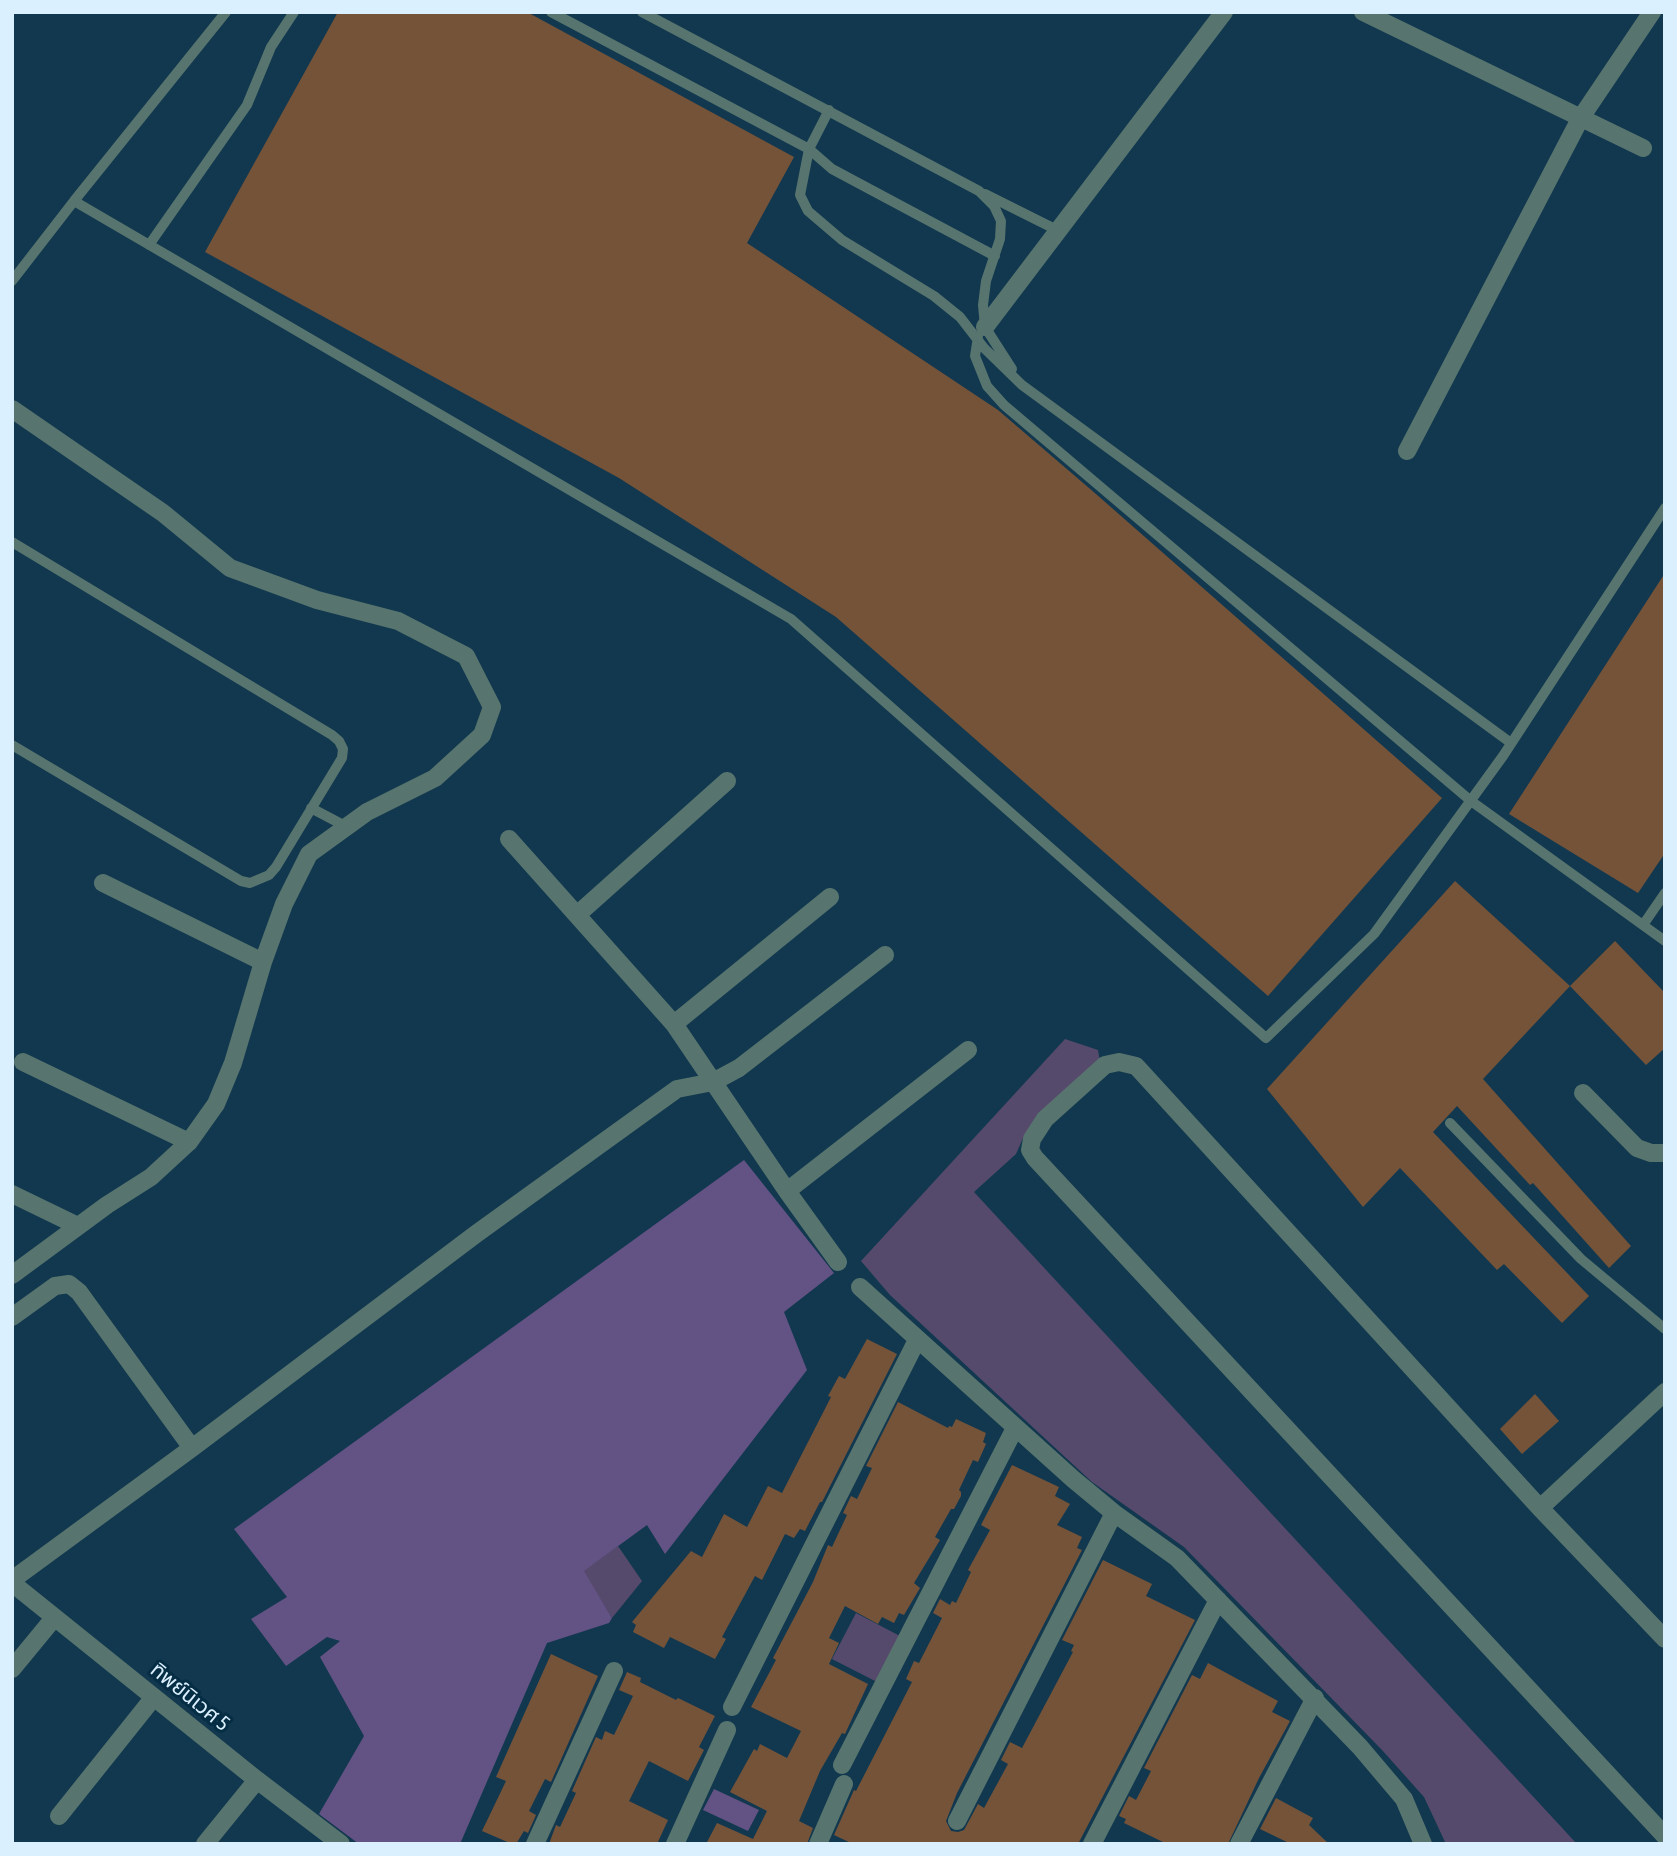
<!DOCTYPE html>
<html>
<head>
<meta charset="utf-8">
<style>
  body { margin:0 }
  #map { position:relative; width:1677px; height:1856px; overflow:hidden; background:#12384f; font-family:"Asap Condensed",sans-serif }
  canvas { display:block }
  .frame { position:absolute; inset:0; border:14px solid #dbf0fe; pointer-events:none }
</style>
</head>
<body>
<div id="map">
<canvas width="1677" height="1856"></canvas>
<div class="frame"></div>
</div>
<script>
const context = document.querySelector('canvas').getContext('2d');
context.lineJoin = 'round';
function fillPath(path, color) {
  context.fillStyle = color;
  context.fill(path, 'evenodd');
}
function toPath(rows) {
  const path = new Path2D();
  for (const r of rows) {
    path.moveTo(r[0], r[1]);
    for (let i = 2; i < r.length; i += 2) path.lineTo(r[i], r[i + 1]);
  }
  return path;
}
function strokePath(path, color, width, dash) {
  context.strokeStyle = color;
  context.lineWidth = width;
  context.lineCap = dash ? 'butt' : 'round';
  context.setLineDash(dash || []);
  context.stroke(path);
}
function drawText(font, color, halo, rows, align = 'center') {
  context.font = font + ' "Asap Condensed","Noto Sans Thai",sans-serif';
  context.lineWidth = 6;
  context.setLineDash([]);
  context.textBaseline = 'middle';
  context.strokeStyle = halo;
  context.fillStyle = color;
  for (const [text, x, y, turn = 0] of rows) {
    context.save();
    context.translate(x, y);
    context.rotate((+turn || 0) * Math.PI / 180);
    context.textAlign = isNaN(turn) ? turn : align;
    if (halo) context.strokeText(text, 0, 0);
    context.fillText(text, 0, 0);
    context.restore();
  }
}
fillPath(toPath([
  [1065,1039,1098,1050,1100,1062,1023,1138,1016,1154,974,1192,1577,1844,1446,1844,1424,1797,1382,1750,1184,1547,1092,1482,890,1295,861,1261],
  [618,1546,642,1581,612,1618,583,1571],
  [856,1613,900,1636,877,1682,832,1659]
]), '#554a6c');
fillPath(toPath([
  [744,1160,834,1273,784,1312,807,1370,665,1554,647,1525,584,1571,612,1618,609,1623,547,1643,460,1844,359,1844,319,1814,364,1736,320,1657,340,1641,327,1637,286,1666,251,1619,287,1597,234,1529],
  [714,1789,759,1810,748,1831,703,1810]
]), '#635284');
fillPath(toPath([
  [338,12,527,12,794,157,747,243,998,410,1096,494,1442,798,1268,996,836,617,619,478,205,252],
  [1665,573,1665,853,1638,893,1509,814],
  [1455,881,1570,986,1483,1079,1631,1246,1609,1268,1533,1183,1530,1185,1457,1106,1433,1132,1589,1296,1562,1323,1504,1264,1497,1270,1400,1168,1363,1207,1267,1089],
  [1615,941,1665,993,1665,1048,1646,1065,1570,986],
  [867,1339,897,1354,822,1502,820,1502,805,1531,800,1529,794,1538,785,1534,762,1580,755,1576,722,1637,726,1639,715,1659,670,1637,664,1648,633,1632,636,1625,632,1622,691,1551,702,1557,724,1514,747,1527,768,1486,782,1493,831,1397,828,1396,839,1376,845,1379],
  [1535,1394,1559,1421,1522,1454,1500,1429],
  [898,1402,948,1428,949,1426,952,1427,956,1419,986,1433,983,1442,986,1444,978,1462,973,1460,959,1490,961,1492,961,1496,954,1509,951,1509,935,1537,940,1540,914,1583,920,1588,904,1615,899,1613,894,1623,882,1617,878,1624,845,1606,829,1638,839,1643,829,1664,868,1684,845,1734,842,1733,820,1771,799,1821,813,1828,807,1844,706,1844,717,1823,753,1839,767,1811,730,1792,754,1749,757,1751,760,1744,787,1758,801,1731,751,1707,776,1660,773,1658,813,1582,828,1545,832,1547,847,1515,843,1513,851,1496,857,1499,872,1468,866,1466],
  [1012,1465,1059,1487,1055,1496,1070,1504,1057,1525,1082,1537,1077,1548,1082,1550,957,1793,946,1821,951,1831,958,1832,964,1830,978,1804,984,1808,1008,1764,1001,1760,1010,1742,1022,1748,1073,1652,1071,1651,1074,1645,1062,1640,1103,1560,1152,1584,1146,1596,1195,1620,1078,1844,853,1844,834,1835,854,1790,856,1791,912,1682,906,1679,914,1661,919,1663,942,1618,933,1613,940,1599,950,1605,952,1601,956,1603,971,1572,968,1570,990,1530,981,1525],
  [551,1654,598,1676,551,1782,545,1779,529,1811,536,1815,528,1833,524,1831,516,1844,512,1844,482,1831,506,1781,496,1777],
  [1208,1663,1278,1701,1272,1712,1290,1721,1259,1778,1228,1844,1167,1844,1124,1823,1126,1819,1119,1816,1129,1796,1136,1800,1151,1771,1144,1768,1192,1675,1200,1679],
  [627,1672,641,1678,640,1682,676,1700,678,1698,715,1716,699,1747,704,1750,688,1781,649,1761,629,1801,668,1820,657,1844,549,1844,556,1825,560,1827,576,1793,572,1791,596,1737,602,1740,605,1731,614,1735,633,1696,619,1690],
  [1276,1798,1313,1818,1309,1825,1329,1844,1291,1844,1260,1829]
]), '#745339');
strokePath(toPath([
  [551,12,809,149,832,169,995,256],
  [642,12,979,191,994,206,1001,221,1000,239,986,281,983,305,985,327,1012,369],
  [829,110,809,149,800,195,808,211,842,240,934,296,960,317,984,348,1022,385,1511,743],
  [985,194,1059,231],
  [74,201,226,12],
  [149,245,247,105,271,47,294,12],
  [12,281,74,201,791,619,1266,1038,1374,934,1503,756,1665,508],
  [978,337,975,356,987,386,1004,405,1471,801,1665,941],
  [12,542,332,735,339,741,343,749,342,758,276,867,269,875,250,883,241,881,12,745],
  [311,808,347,827],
  [1643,925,1665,893],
  [1450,1123,1581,1259,1665,1329]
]), '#57756e', 10);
strokePath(toPath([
  [1363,12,1643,148],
  [985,327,1224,12],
  [12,409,163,513,230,568,317,600,398,621,466,656,492,707,482,735,435,778,367,812,309,854,284,904,263,962,233,1063,216,1104,189,1142,151,1177,107,1205,12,1275],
  [1407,451,1580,119,1652,12],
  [509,839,674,1024,787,1191,838,1262],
  [103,883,263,962],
  [578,914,727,781],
  [674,1024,830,897],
  [23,1062,189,1142],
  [1583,1093,1637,1148,1651,1153,1665,1153],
  [787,1191,968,1050],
  [12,1194,78,1226],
  [860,1287,1073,1479,1114,1513,1177,1558,1360,1747,1404,1799,1423,1844],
  [12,1317,55,1286,69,1284,79,1292,192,1448],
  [1540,1508,1665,1392],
  [12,1580,192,1448,476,1234,677,1089,713,1082,739,1068,885,955],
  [12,1583,257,1780,341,1844],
  [1665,1639,1540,1508,1136,1066,1119,1062,1105,1065,1045,1119,1032,1139,1030,1150,1035,1158,1665,1836],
  [12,1669,54,1618],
  [732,1707,917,1340],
  [842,1765,1015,1428],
  [59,1816,154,1697],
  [957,1821,1114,1513],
  [205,1844,257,1780],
  [535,1844,614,1671],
  [675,1844,727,1730],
  [818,1844,844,1784],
  [1092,1844,1218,1600],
  [1239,1844,1315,1698]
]), '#57756e', 18);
drawText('21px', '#dbf0fe', '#052d44', [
  ["ทิพย์นิเวศ 5",190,1697,39]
]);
</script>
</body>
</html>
